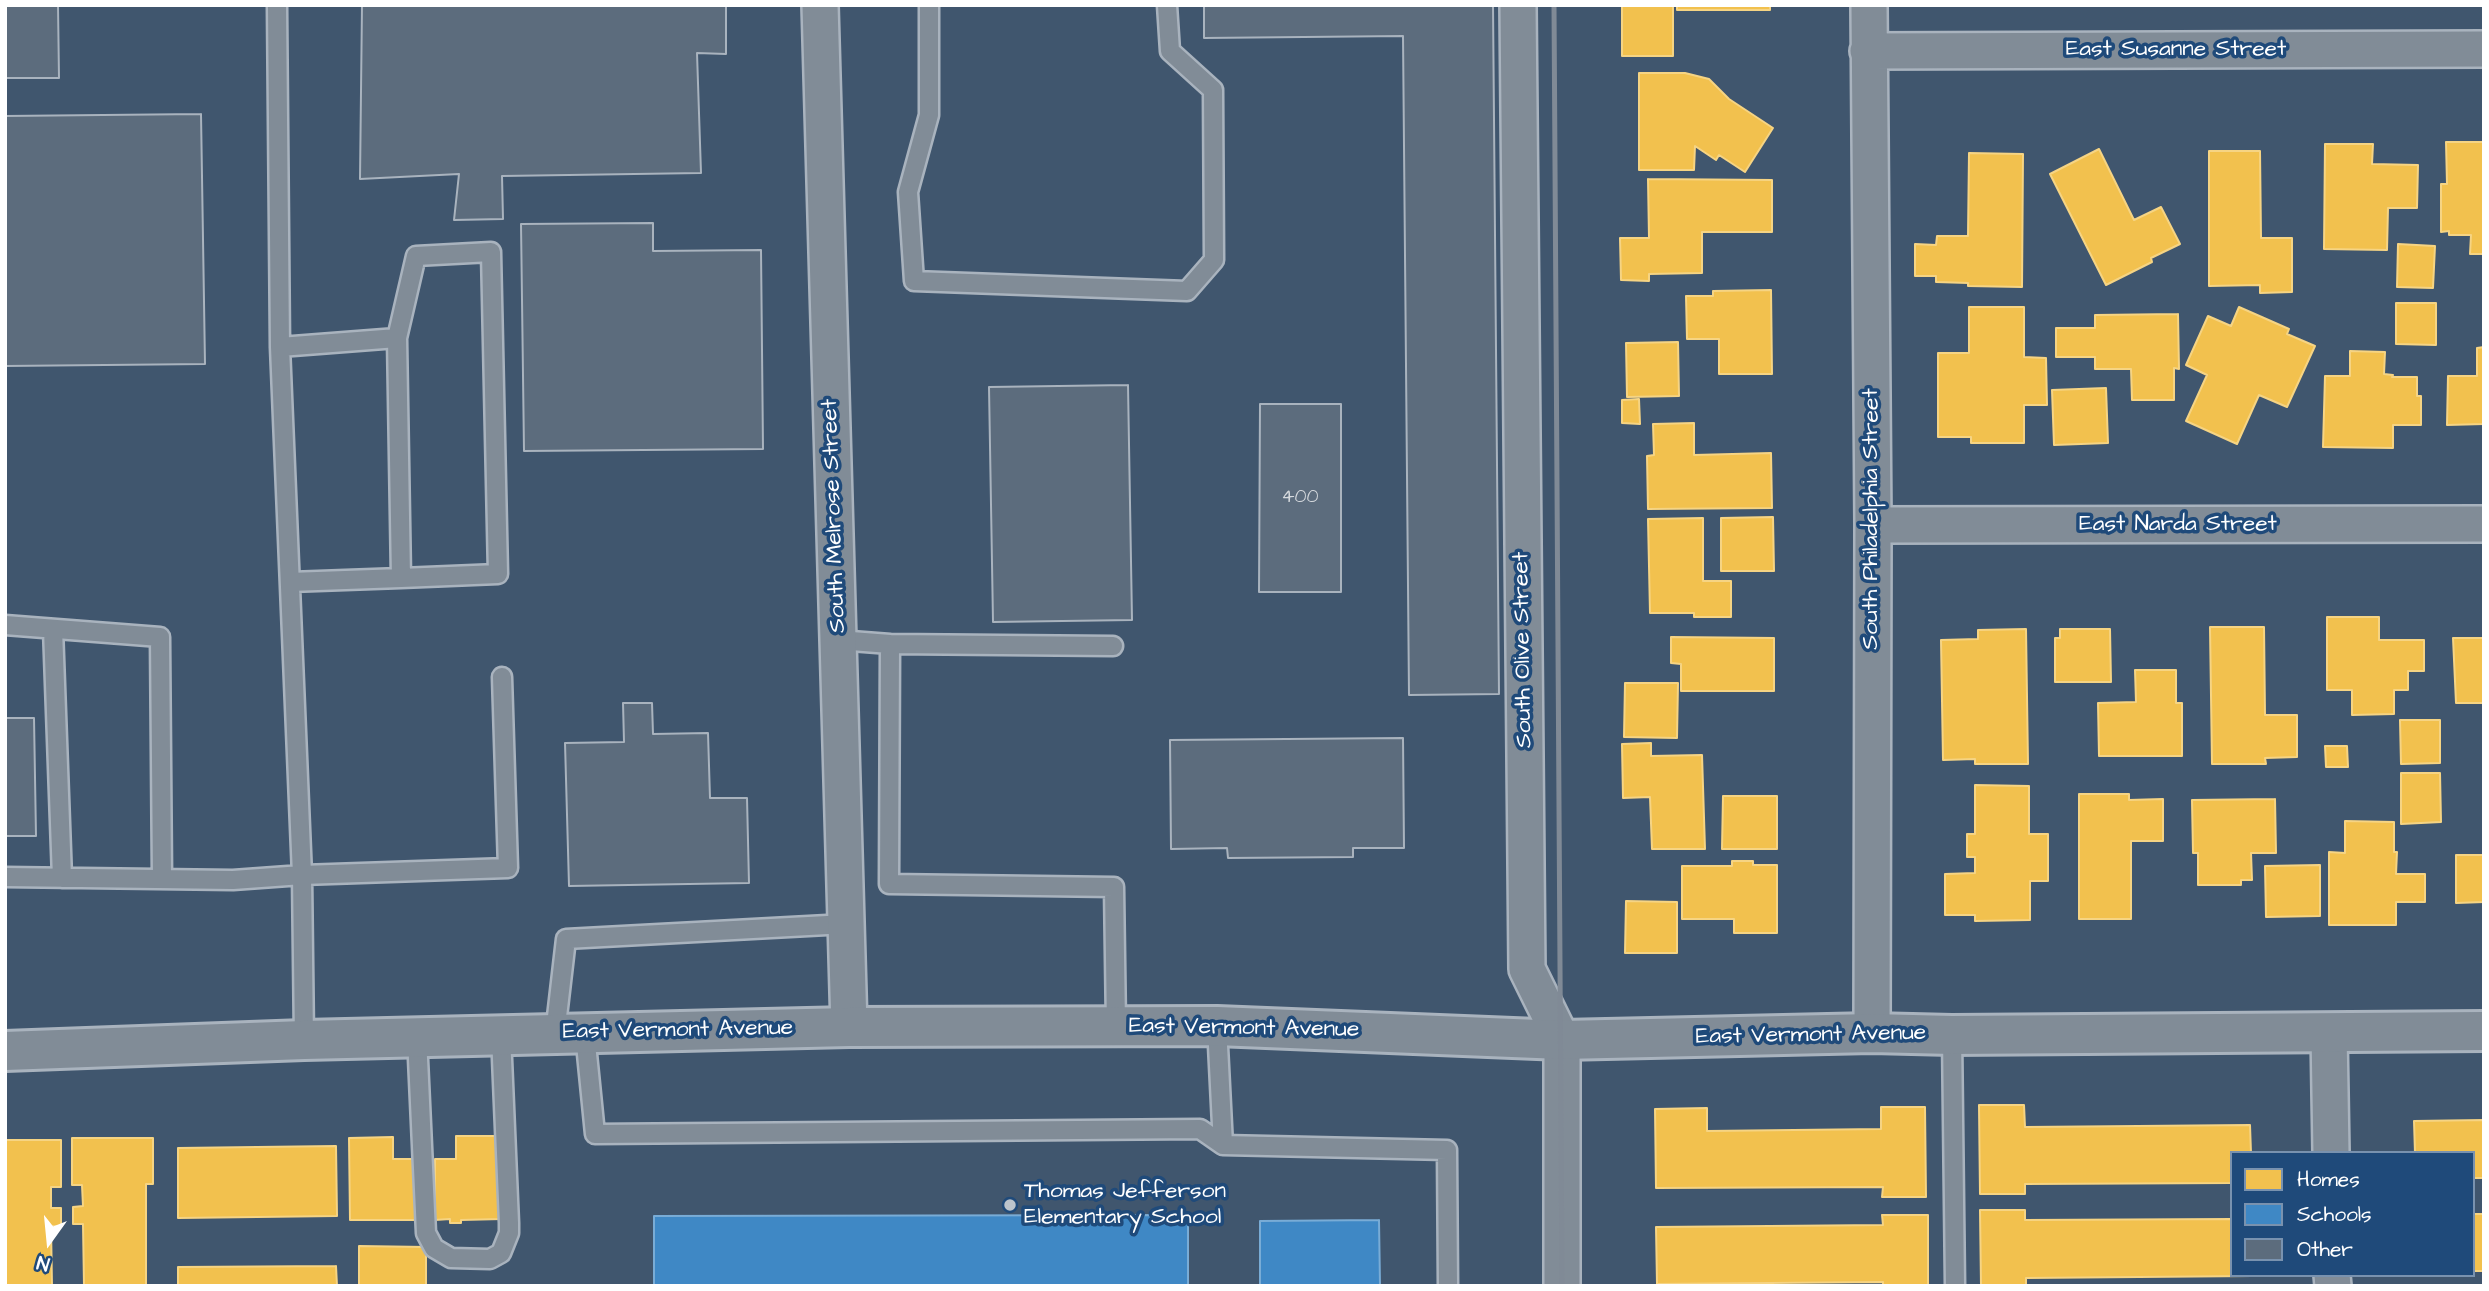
<!DOCTYPE html>
<html>
<head>
<meta charset="utf-8">
<style>
  body { margin:0 }
  #map { position:relative; width:2489px; height:1291px; overflow:hidden; background:#40566e; font-family:"Architects Daughter",sans-serif }
  canvas { display:block }
  .frame { position:absolute; inset:0; border:7px solid #fff; pointer-events:none }
  .legend { position:absolute; left:2230px; top:1151px; width:245px; height:126px; box-sizing:border-box; background:#1f4a7a; border:2px solid #7992af; margin:0; padding:9px 12px; list-style:none; font-size:21px; color:#fff }
  .legend li { display:flex; align-items:center; gap:14px; height:35px }
  .legend b { width:35px; border:2px solid #7992af }
  .north { position:absolute; left:14px; top:1207px; width:70px; height:70px; -webkit-text-stroke:5px #1f4a7a; paint-order:stroke; rotate:195deg; font-size:19px; font-weight:700; line-height:28px; text-align:center; color:#fff }
  .north::after { content:''; display:block; margin:auto; width:24px; height:32px; background:#fff; clip-path:polygon(50% 0,100% 100%,50% 72%,0 100%) }
</style>
</head>
<body>
<div id="map">
<canvas width="2489" height="1291"></canvas>
<div class="frame"></div>
<ul class="legend">
<li><b style="height:19px;background:#f2c14e"></b>Homes</li>
<li><b style="height:19px;background:#3f88c5"></b>Schools</li>
<li><b style="height:19px;background:#5c6c7d"></b>Other</li>
</ul>
<div class="north">N</div>
</div>
<script>
const context = document.querySelector('canvas').getContext('2d');
context.lineJoin = 'round';
function fillPath(path, color) {
  context.fillStyle = color;
  context.fill(path, 'evenodd');
}
function toPath(rows) {
  const path = new Path2D();
  for (const r of rows) {
    path.moveTo(r[0], r[1]);
    for (let i = 2; i < r.length; i += 2) path.lineTo(r[i], r[i + 1]);
  }
  return path;
}
function strokePath(path, color, width, dash) {
  context.strokeStyle = color;
  context.lineWidth = width;
  context.lineCap = dash ? 'butt' : 'round';
  context.setLineDash(dash || []);
  context.stroke(path);
}
function drawText(font, color, halo, rows, align = 'center') {
  context.font = font + ' "Architects Daughter",sans-serif';
  context.lineWidth = 7;
  context.setLineDash([]);
  context.textBaseline = 'middle';
  context.strokeStyle = halo;
  context.fillStyle = color;
  for (const [text, x, y, turn = 0] of rows) {
    context.save();
    context.translate(x, y);
    context.rotate((+turn || 0) * Math.PI / 180);
    context.textAlign = isNaN(turn) ? turn : align;
    if (halo) context.strokeText(text, 0, 0);
    context.fillText(text, 0, 0);
    context.restore();
  }
}
const homes = toPath([
  [1622,5,1673,5,1673,56,1622,56,1622,5],
  [1677,5,1770,5,1770,10,1677,10,1677,5],
  [1639,73,1685,73,1709,79,1729,99,1773,128,1745,172,1719,155,1716,160,1695,146,1694,170,1639,170,1639,73],
  [2446,142,2484,142,2484,254,2470,254,2471,235,2449,235,2449,231,2441,232,2441,184,2447,184,2446,142],
  [2325,144,2373,144,2372,164,2418,165,2417,208,2388,208,2387,250,2324,249,2325,144],
  [2099,149,2134,220,2161,207,2180,244,2151,258,2152,262,2106,285,2050,174,2099,149],
  [2209,151,2260,151,2261,238,2292,238,2292,292,2260,293,2260,285,2209,286,2209,151],
  [1969,153,2023,154,2022,287,1968,286,1968,283,1936,282,1936,276,1915,276,1915,244,1936,245,1937,236,1968,236,1969,153],
  [1648,179,1772,180,1772,232,1702,232,1702,273,1649,274,1649,281,1621,280,1620,238,1649,238,1648,179],
  [2398,244,2435,246,2433,288,2397,287,2398,244],
  [1771,290,1772,374,1719,374,1719,339,1687,339,1686,296,1713,296,1713,291,1771,290],
  [2396,303,2436,303,2436,345,2396,344,2396,303],
  [1969,307,2024,307,2024,357,2046,358,2047,405,2024,405,2024,443,1971,443,1971,437,1938,437,1938,353,1969,353,1969,307],
  [2239,307,2289,329,2287,334,2315,346,2287,407,2259,395,2237,444,2186,421,2207,375,2186,365,2208,316,2231,326,2239,307],
  [2178,314,2179,369,2174,368,2174,400,2132,400,2131,369,2095,369,2095,357,2056,357,2056,328,2095,328,2095,315,2178,314],
  [1678,342,1679,396,1627,397,1626,343,1678,342],
  [2484,347,2484,424,2447,425,2448,376,2477,376,2477,348,2484,347],
  [2350,351,2385,352,2384,374,2393,375,2392,377,2417,377,2417,396,2421,396,2421,425,2393,425,2393,448,2323,447,2325,376,2350,376,2350,351],
  [2106,388,2108,443,2054,445,2052,390,2106,388],
  [1639,399,1640,424,1622,423,1622,400,1639,399],
  [1694,423,1694,455,1771,453,1772,508,1648,509,1647,456,1654,455,1653,424,1694,423],
  [1773,517,1774,571,1721,571,1721,518,1773,517],
  [1703,518,1703,581,1731,581,1731,617,1694,617,1694,613,1650,613,1648,519,1703,518],
  [2327,617,2379,617,2379,640,2424,640,2424,671,2408,671,2408,690,2394,690,2394,714,2352,715,2352,690,2327,690,2327,617],
  [2210,627,2264,627,2265,715,2297,715,2297,757,2265,758,2266,764,2212,764,2210,627],
  [2026,629,2028,764,1975,764,1975,759,1943,760,1941,640,1978,639,1978,630,2026,629],
  [2060,629,2110,629,2111,682,2055,682,2055,638,2060,638,2060,629],
  [1671,637,1774,638,1774,691,1681,691,1681,664,1671,663,1671,637],
  [2453,638,2484,638,2484,703,2456,703,2453,638],
  [2135,670,2176,670,2176,703,2182,703,2182,756,2099,756,2098,703,2136,702,2135,670],
  [1625,683,1678,683,1677,738,1624,737,1625,683],
  [2400,720,2440,720,2440,763,2401,764,2400,720],
  [1651,743,1651,756,1702,755,1705,849,1652,849,1650,797,1623,798,1622,744,1651,743],
  [2325,746,2347,746,2348,767,2326,767,2325,746],
  [2401,773,2440,773,2441,822,2401,824,2401,773],
  [1975,785,2029,786,2029,834,2048,834,2048,881,2030,881,2030,920,1975,921,1975,915,1945,915,1945,874,1975,873,1975,857,1967,857,1967,834,1975,834,1975,785],
  [2079,794,2129,794,2129,800,2163,799,2163,841,2131,841,2131,919,2079,919,2079,794],
  [1723,796,1777,796,1777,849,1722,849,1723,796],
  [2275,799,2276,853,2251,853,2252,880,2241,880,2241,885,2198,885,2198,853,2193,853,2192,800,2275,799],
  [2345,821,2394,822,2394,852,2397,852,2396,874,2425,874,2425,902,2396,902,2396,925,2329,925,2329,852,2345,853,2345,821],
  [2456,855,2484,855,2484,902,2456,903,2456,855],
  [1732,861,1753,861,1753,865,1777,865,1777,933,1734,933,1734,919,1682,919,1682,866,1732,866,1732,861],
  [2320,865,2320,916,2266,917,2265,866,2320,865],
  [1626,901,1677,902,1677,953,1625,953,1626,901],
  [1979,1105,2024,1105,2025,1127,2250,1125,2251,1153,2232,1153,2232,1183,2025,1184,2025,1194,1980,1194,1979,1105],
  [1881,1107,1925,1107,1926,1197,1882,1197,1883,1187,1656,1188,1655,1109,1707,1108,1707,1131,1881,1129,1881,1107],
  [2484,1120,2484,1178,2473,1178,2473,1153,2415,1153,2414,1121,2484,1120],
  [456,1136,501,1136,502,1219,461,1220,461,1223,450,1223,450,1219,435,1220,435,1159,456,1159,456,1136],
  [393,1137,393,1159,415,1159,416,1220,350,1220,349,1138,393,1137],
  [72,1138,153,1138,153,1184,146,1184,146,1286,84,1286,83,1224,73,1224,73,1207,83,1206,82,1185,72,1185,72,1138],
  [5,1140,61,1140,61,1187,51,1187,51,1208,61,1208,61,1226,51,1226,52,1286,5,1286,5,1140],
  [336,1146,337,1216,178,1218,178,1148,336,1146],
  [1980,1210,2025,1210,2025,1220,2232,1219,2232,1275,2252,1276,2026,1278,2026,1286,1981,1286,1980,1210],
  [2473,1214,2484,1214,2484,1271,2473,1271,2473,1214],
  [1882,1215,1928,1215,1928,1286,1883,1286,1883,1282,1657,1284,1656,1227,1883,1225,1882,1215],
  [359,1246,426,1247,426,1286,359,1286,359,1246],
  [336,1266,337,1286,178,1286,178,1267,336,1266]
]);
fillPath(homes, '#f2c14e');
strokePath(homes, '#f6d483', 2);
const schools = toPath([
  [1188,1215,1188,1286,654,1286,654,1216,1188,1215],
  [1379,1220,1380,1286,1260,1286,1260,1221,1379,1220]
]);
fillPath(schools, '#3f88c5');
strokePath(schools, '#79acd6', 2);
const building = toPath([
  [5,5,58,5,59,78,5,78,5,5],
  [362,5,726,5,726,54,697,53,701,173,502,176,503,219,454,220,459,174,360,179,362,5],
  [1204,5,1493,5,1499,694,1409,695,1403,36,1204,38,1204,5],
  [201,114,205,364,5,366,5,116,201,114],
  [653,223,653,251,761,250,763,449,524,451,521,224,653,223],
  [1128,385,1132,620,993,622,989,387,1128,385],
  [1260,404,1341,404,1341,592,1259,592,1260,404],
  [623,703,652,703,653,734,708,733,710,798,747,798,749,883,569,886,565,743,624,742,623,703],
  [5,718,34,718,36,836,5,836,5,718],
  [1403,738,1404,848,1353,848,1353,857,1228,858,1227,848,1171,849,1170,740,1403,738]
]);
fillPath(building, '#5c6c7d');
strokePath(building, '#a9b3be', 2);
const service = toPath([
  [277,5,280,347,302,875,304,1040],
  [929,5,929,115,908,192,914,281,1187,291,1214,260,1213,90,1170,51,1167,5],
  [280,347,397,338],
  [290,582,401,578,498,574,491,252,416,256,397,338,401,578],
  [5,625,160,637,162,879],
  [53,629,62,878],
  [838,640,890,644,889,884,1114,887,1116,1027],
  [890,644,1113,646],
  [5,877,233,880,302,875,508,868,502,677],
  [1217,1026,1223,1145],
  [555,1034,566,939,846,924],
  [585,1034,595,1134,1200,1129,1223,1145,1447,1150,1448,1286],
  [1952,1035,1955,1286],
  [417,1037,426,1233,434,1248,451,1258,490,1259,501,1253,509,1233,509,1223,501,1035]
]);
const minor = toPath([
  [820,5,849,1027],
  [1518,5,1527,969,1562,1040,1562,1286],
  [1869,5,1873,525,1872,1033],
  [1868,51,2484,49],
  [1873,525,2484,524],
  [2329,1032,2331,1153],
  [2332,1275,2333,1286]
]);
const tertiary = toPath([
  [5,1051,304,1040,849,1027,1217,1026,1562,1040,1872,1033,1952,1035,2484,1031]
]);
strokePath(service, '#a9b3be', 23);
strokePath(minor, '#a9b3be', 40);
strokePath(tertiary, '#a9b3be', 44);
strokePath(service, '#818c97', 18);
strokePath(minor, '#818c97', 35);
strokePath(tertiary, '#818c97', 38);
strokePath(toPath([
  [1554,5,1562,1286]
]), '#808a96', 5);
for (const [x, y, r, color] of [
  [1010,1205,7,"#bcc4cc"]
]) {
  const dot = new Path2D();
  dot.arc(x, y, r, 0, 2 * Math.PI);
  context.fillStyle = color;
  context.fill(dot);
  strokePath(dot, '#1f4a7a', 2.5);
}
drawText('19px', '#d6dade', null, [
  ["400",1300,498]
]);
drawText('23px', '#fff', '#1f4a7a', [
  ["East Susanne Street",2176,50],
  ["South Melrose Street",835,516,-92],
  ["South Philadelphia Street",1872,519,-90],
  ["East Narda Street",2178,525],
  ["South Olive Street",1524,650,-91],
  ["East Vermont Avenue",1244,1029,1],
  ["East Vermont Avenue",678,1031,-1],
  ["East Vermont Avenue",1811,1036,-1]
]);
drawText('23px', '#fff', '#1f4a7a', [
  ["Thomas Jefferson",1024,1192],
  ["Elementary School",1024,1218]
], 'left');
</script>
</body>
</html>
